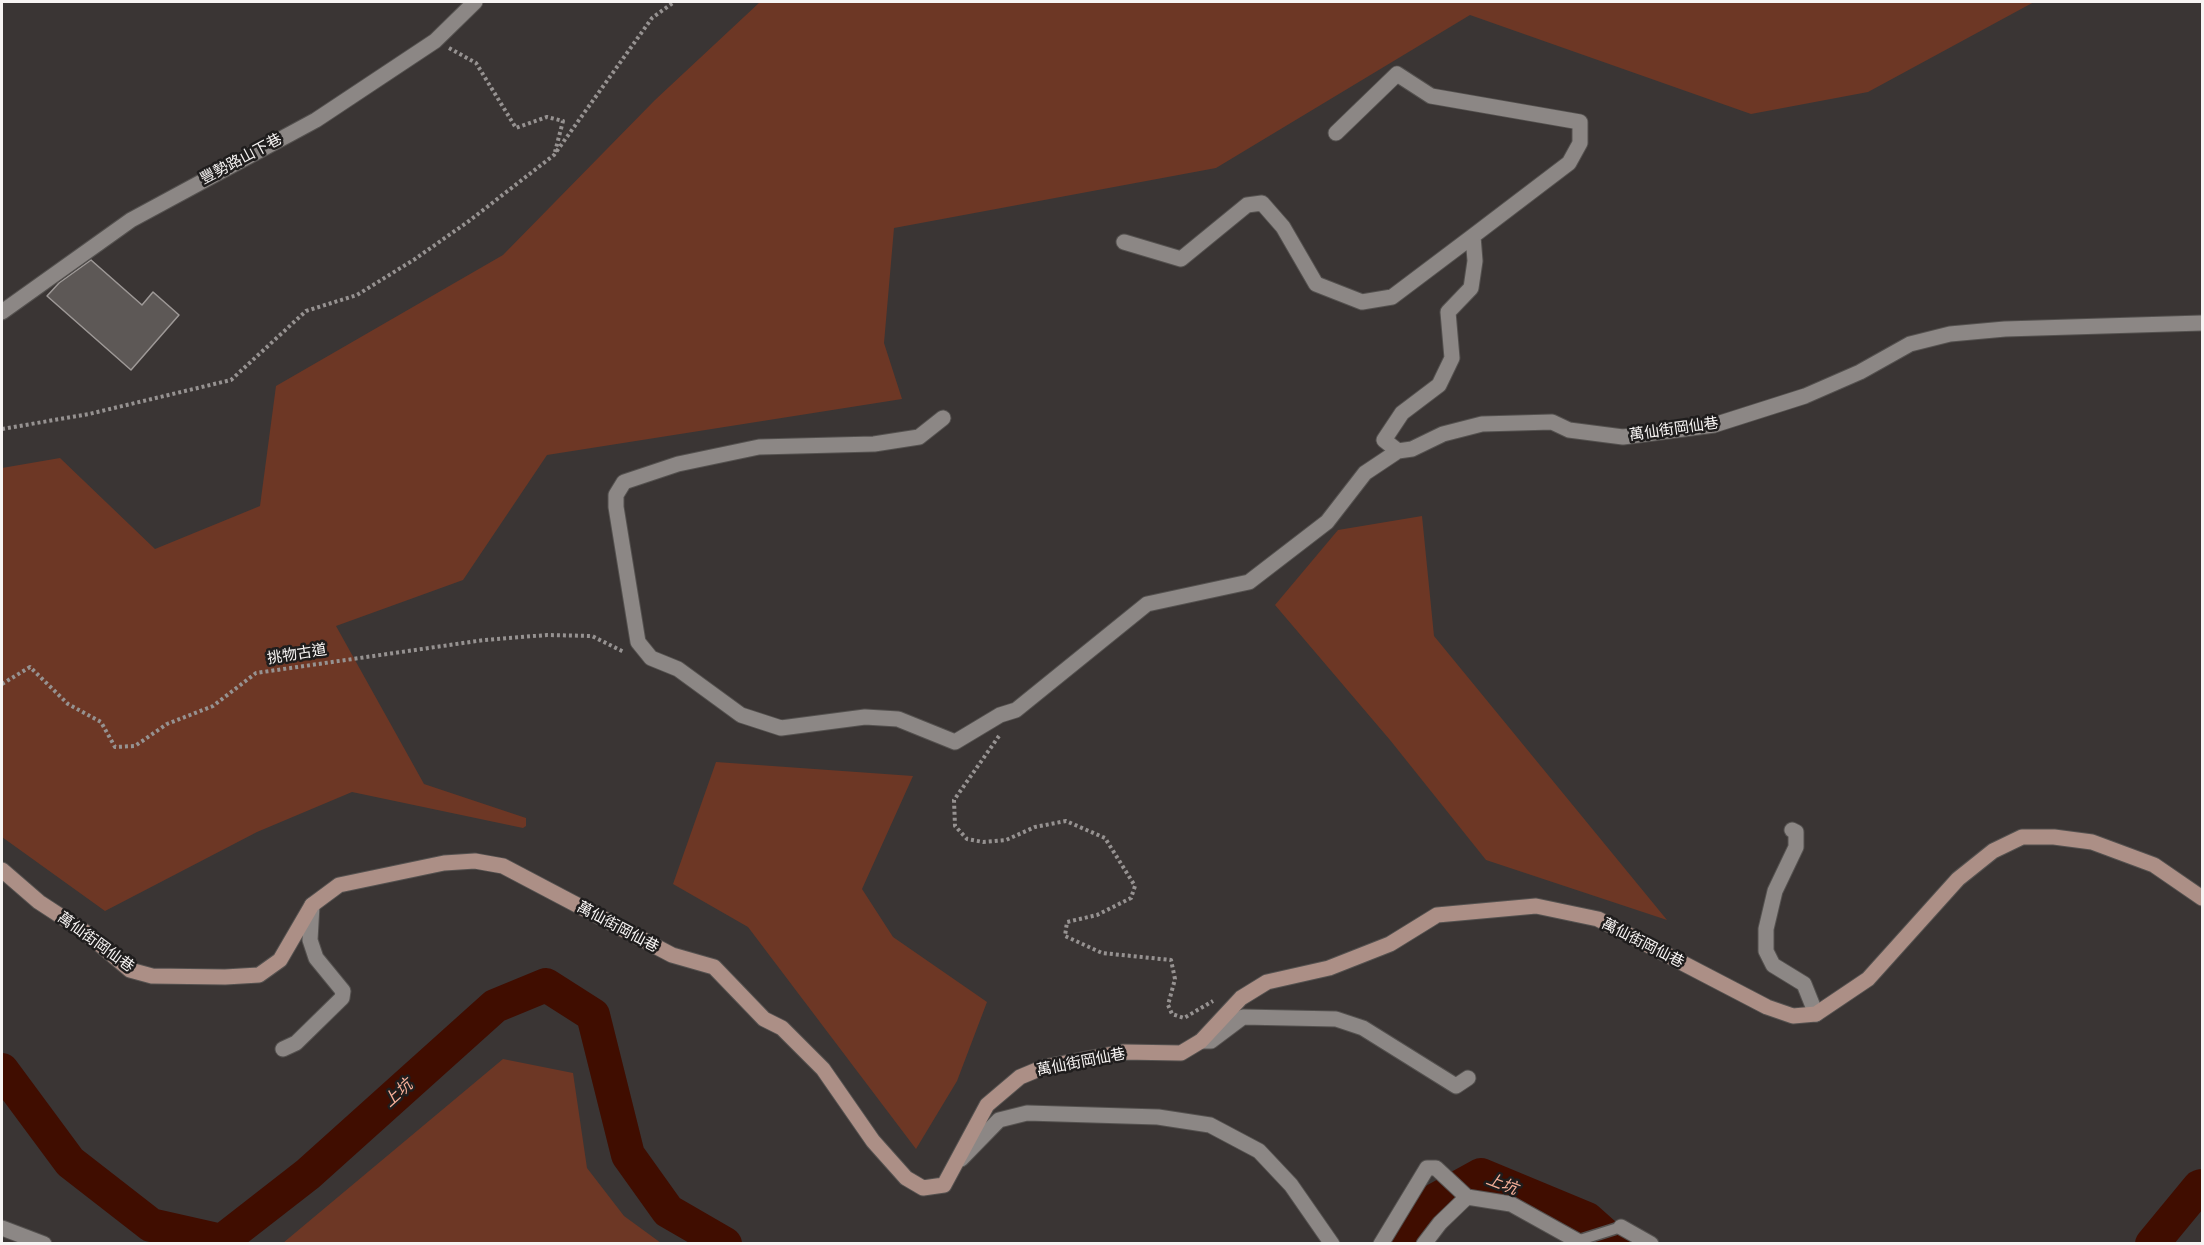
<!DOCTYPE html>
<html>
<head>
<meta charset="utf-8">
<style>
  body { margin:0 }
  #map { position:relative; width:2204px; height:1245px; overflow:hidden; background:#3a3534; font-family:"Golos Text",sans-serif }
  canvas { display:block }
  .frame { position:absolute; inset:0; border:3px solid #f7f4f3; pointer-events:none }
</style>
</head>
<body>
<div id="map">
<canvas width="2204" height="1245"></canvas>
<div class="frame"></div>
</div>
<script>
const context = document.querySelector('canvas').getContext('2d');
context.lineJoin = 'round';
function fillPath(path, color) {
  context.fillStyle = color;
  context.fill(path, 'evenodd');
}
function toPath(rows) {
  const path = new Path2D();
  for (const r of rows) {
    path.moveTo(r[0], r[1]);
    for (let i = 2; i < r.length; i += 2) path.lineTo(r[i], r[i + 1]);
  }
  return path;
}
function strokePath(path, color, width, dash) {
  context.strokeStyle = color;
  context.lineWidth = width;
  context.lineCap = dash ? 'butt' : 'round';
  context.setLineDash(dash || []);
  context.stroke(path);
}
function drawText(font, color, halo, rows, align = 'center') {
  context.font = font + ' "Golos Text","Noto Sans TC",sans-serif';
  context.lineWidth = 5;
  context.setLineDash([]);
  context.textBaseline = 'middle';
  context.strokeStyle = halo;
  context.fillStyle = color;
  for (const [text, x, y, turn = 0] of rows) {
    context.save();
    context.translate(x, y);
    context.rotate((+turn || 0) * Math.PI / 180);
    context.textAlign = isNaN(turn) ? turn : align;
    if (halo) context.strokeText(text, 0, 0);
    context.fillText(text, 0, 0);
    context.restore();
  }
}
fillPath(toPath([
  [760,2,2034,2,1868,92,1751,114,1470,15,1216,168,894,228,884,343,902,399,547,455,463,580,336,626,424,784,526,818,526,826,523,828,352,792,257,832,105,911,2,837,2,468,60,458,155,549,260,506,276,386,503,255,655,100],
  [1422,516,1434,636,1667,920,1486,860,1390,740,1275,605,1338,530],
  [716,762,913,776,862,889,893,937,987,1002,957,1081,916,1149,748,927,673,884],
  [503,1059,573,1073,587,1168,624,1216,661,1243,283,1243]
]), '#6d3725');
strokePath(toPath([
  [2,1070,70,1162,151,1225,222,1241,308,1174,495,1006,546,985,593,1015,628,1155,668,1211,725,1244],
  [1408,1244,1423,1207,1481,1175,1587,1219,1615,1244],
  [2152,1244,2199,1187,2202,1186]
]), '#400d00', 34);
const building = toPath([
  [91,260,142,305,153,292,179,315,131,370,47,296,59,283,91,260]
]);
fillPath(building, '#5d5856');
strokePath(building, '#9e9997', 1.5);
const lane = toPath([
  [1580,1240,1621,1227]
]);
const street = toPath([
  [1336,133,1397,74,1431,96,1580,122,1580,143,1569,163,1473,236],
  [1124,242,1181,259,1247,205,1262,203,1283,227,1316,284,1362,302,1392,297,1473,236,1475,261,1471,288,1448,312,1452,358,1439,385,1402,413,1384,440,1398,451,1412,449,1443,434,1482,424,1552,422,1569,430,1623,437,1714,425,1805,396,1860,372,1910,344,1950,334,2005,329,2202,323],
  [2,312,131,220,316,120,435,41,475,2],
  [943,418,919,437,874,444,759,447,678,464,624,482,616,495,616,507,638,642,651,658,678,669,741,715,781,728,865,717,898,719,955,742,1000,715,1016,710,1147,604,1249,582,1327,522,1365,473,1398,451],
  [1792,830,1796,832,1796,847,1775,891,1766,929,1766,951,1773,965,1804,984,1816,1014],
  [1201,1041,1211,1041,1243,1017,1336,1019,1363,1028,1456,1086,1468,1078],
  [283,1049,296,1043,342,998,343,991,316,958,310,940,312,905],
  [961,1159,999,1120,1027,1113,1158,1117,1210,1125,1259,1151,1291,1185,1332,1244],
  [1621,1227,1651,1244],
  [2,1228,44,1244],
  [1381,1244,1427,1168,1436,1168,1467,1197,1511,1204,1583,1244],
  [1424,1244,1440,1223,1467,1197]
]);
const secondary = toPath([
  [2,870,39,902,85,932,130,970,152,976,225,977,259,975,280,960,312,905,339,885,444,863,475,861,503,866,672,955,714,967,764,1019,782,1028,823,1069,873,1141,906,1178,923,1188,944,1185,987,1105,1020,1077,1044,1067,1123,1052,1181,1053,1201,1041,1241,998,1267,982,1329,968,1390,944,1437,915,1536,906,1598,919,1767,1007,1793,1016,1816,1014,1868,979,1958,879,1993,851,2022,837,2054,837,2092,842,2154,865,2202,898]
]);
strokePath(lane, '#54514f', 13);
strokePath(street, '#54514f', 17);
strokePath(secondary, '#54514f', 17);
strokePath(toPath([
  [449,48,476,63,516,128,547,117,563,121,555,152],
  [2,429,89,414,231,380,306,311,357,295,415,259,469,221,554,155,652,18,674,2],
  [2,684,30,667,68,704,101,722,115,747,135,746,167,724,213,706,256,673,484,640,547,635,592,636,624,652],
  [999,736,954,800,955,826,967,839,983,842,1006,840,1035,827,1066,821,1105,838,1135,886,1131,898,1097,915,1067,922,1065,936,1102,953,1171,960,1175,979,1168,1005,1172,1014,1184,1018,1213,1001]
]), '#969291', 4, [3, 3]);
strokePath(lane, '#8c8785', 10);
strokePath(street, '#8c8785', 15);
strokePath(secondary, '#ac8f86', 15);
drawText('15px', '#f7f4f3', '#1f1d1d', [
  ["豐勢路山下巷",241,159,-28],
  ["萬仙街岡仙巷",1674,429,-8],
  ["挑物古道",297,654,-9],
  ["萬仙街岡仙巷",618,927,28],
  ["萬仙街岡仙巷",96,942,36],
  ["萬仙街岡仙巷",1643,943,27],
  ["萬仙街岡仙巷",1081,1062,-11]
]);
drawText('italic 16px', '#f8b19a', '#1f1d1d', [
  ["上坑",398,1093,-42],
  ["上坑",1502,1184,21]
]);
</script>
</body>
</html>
